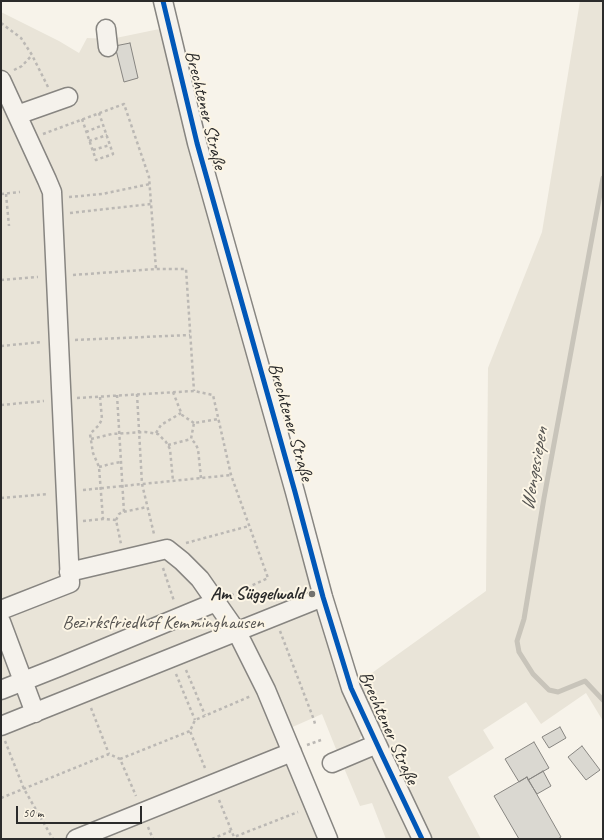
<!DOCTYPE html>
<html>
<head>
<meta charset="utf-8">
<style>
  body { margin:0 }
  #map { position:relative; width:604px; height:840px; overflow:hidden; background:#f7f3ea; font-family:Caveat,sans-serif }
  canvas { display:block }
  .frame { position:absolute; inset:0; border:2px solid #2b2b2b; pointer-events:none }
  .scale { position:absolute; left:16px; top:806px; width:126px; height:18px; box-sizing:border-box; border:2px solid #2b2b2b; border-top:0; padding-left:5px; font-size:12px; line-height:14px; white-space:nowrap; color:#2b2b2b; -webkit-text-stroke:3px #fcf5e5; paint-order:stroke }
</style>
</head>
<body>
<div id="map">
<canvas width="604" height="840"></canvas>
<div class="frame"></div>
<div class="scale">50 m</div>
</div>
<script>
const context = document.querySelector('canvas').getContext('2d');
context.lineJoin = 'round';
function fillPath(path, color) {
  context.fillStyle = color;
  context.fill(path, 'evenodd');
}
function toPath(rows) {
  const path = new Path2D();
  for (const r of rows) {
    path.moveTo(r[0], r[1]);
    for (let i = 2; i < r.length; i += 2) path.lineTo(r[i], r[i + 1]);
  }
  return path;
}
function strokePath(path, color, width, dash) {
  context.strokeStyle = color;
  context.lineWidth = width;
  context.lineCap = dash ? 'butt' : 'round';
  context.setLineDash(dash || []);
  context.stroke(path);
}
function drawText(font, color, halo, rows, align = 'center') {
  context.font = font + ' Caveat,sans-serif';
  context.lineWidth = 4;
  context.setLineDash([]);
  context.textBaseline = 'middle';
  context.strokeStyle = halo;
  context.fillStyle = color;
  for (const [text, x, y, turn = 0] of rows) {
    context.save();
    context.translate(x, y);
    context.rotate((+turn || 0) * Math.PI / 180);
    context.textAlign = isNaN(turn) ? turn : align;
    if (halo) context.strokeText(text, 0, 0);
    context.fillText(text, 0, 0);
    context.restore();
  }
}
fillPath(toPath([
  [580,1,603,1,603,721,586,693,541,724,526,702,483,730,494,748,448,777,481,839,386,839,372,803,360,806,344,768,347,763,364,756,375,758,362,734,357,744,341,751,336,749,322,714,288,729,333,839,1,839,1,12,59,41,79,53,87,38,111,39,169,27,351,688,486,591,488,368,542,232]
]), '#e9e4d8');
strokePath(toPath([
  [603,178,544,498,524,619,517,641,519,652,533,674,549,690,558,692,585,681,603,700]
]), '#c8c4ba', 5);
const building = toPath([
  [130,43,138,78,124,82,115,46,130,43],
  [560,727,566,738,549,748,542,737,560,727],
  [534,742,549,768,528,780,527,777,519,782,505,759,534,742],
  [582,746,600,770,586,780,568,757,582,746],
  [543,771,551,786,537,794,528,780,543,771],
  [527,777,561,837,558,839,519,839,494,796,527,777]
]);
fillPath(building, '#dad8d1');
strokePath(building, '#878581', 1);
const minor = toPath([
  [163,1,197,143,295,492,323,597,351,688,382,755,422,839],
  [106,29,108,47],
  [1,80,47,180,52,192,70,583,1,610],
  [17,115,68,97],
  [69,572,167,549,182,561,200,579,237,632,266,690,328,839],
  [1,622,35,713],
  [1,690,59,667,216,602],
  [1,726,323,597],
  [332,763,377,744],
  [76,839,292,752]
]);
strokePath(minor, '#878581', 21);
strokePath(toPath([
  [1,23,21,38,32,55,48,87],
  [14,70,22,66,32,55],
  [82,119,96,160,113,154,99,113],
  [86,132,103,125],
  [43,134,124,104,149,177,156,269],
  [89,141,107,135],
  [93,150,110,145],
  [1,194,20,192],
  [6,194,9,226],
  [69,197,102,194,150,184],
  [70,213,151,204],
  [73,275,156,269,186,269,194,391],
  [1,280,38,277],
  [75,340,190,335],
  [1,346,42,342],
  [173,392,182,415,194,423],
  [137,394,142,484,154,534],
  [117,395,124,512],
  [100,397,102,419,99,425,90,434,93,453,99,467,103,519],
  [77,398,194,391,213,395,231,475,268,578,231,595],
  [1,405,44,401],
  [156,433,161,425,181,413],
  [91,439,112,434,145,432,158,434,166,442,170,449,173,481],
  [168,445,191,439],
  [99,467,110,464,121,462],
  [201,478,198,449,195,443,191,439,194,423,218,419],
  [83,490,231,475],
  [1,498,48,494],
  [116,520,119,514,123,512,147,507],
  [83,521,103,519,116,520,121,544],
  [186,543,249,526],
  [163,568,174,601],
  [280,631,314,720,315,724],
  [186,670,205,715],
  [176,674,195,720],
  [91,708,109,754],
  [5,741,24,789,53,839],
  [307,745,321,740],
  [120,759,190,731],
  [205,768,190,731,195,720,251,696],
  [1,798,109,754,120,759,136,796],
  [219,800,234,837,298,812],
  [148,827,153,839],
  [212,839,231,831]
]), '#bbb8b4', 2.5, [3, 3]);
strokePath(minor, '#f5f2ec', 18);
strokePath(toPath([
  [163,1,197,143,295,492,323,597,351,688,382,755,422,839]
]), '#0057b8', 5);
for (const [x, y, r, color] of [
  [312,594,4,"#72716e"]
]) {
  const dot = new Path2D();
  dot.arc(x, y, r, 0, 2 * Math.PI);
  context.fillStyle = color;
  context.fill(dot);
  strokePath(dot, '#fcf5e5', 1.5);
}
drawText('19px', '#2b2b2b', '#fcf5e5', [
  ["Brechtener Straße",205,110,76],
  ["Brechtener Straße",290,422,74],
  ["Brechtener Straße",388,728,66]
]);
drawText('bold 19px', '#2b2b2b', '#fcf5e5', [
  ["Am Süggelwald",304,594]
], 'right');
drawText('19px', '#585653', '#fcf5e5', [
  ["Bezirksfriedhof Kemminghausen",163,623]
]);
drawText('italic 20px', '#545350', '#fcf5e5', [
  ["Wengesiepen",535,469,-80]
]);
</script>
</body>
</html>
